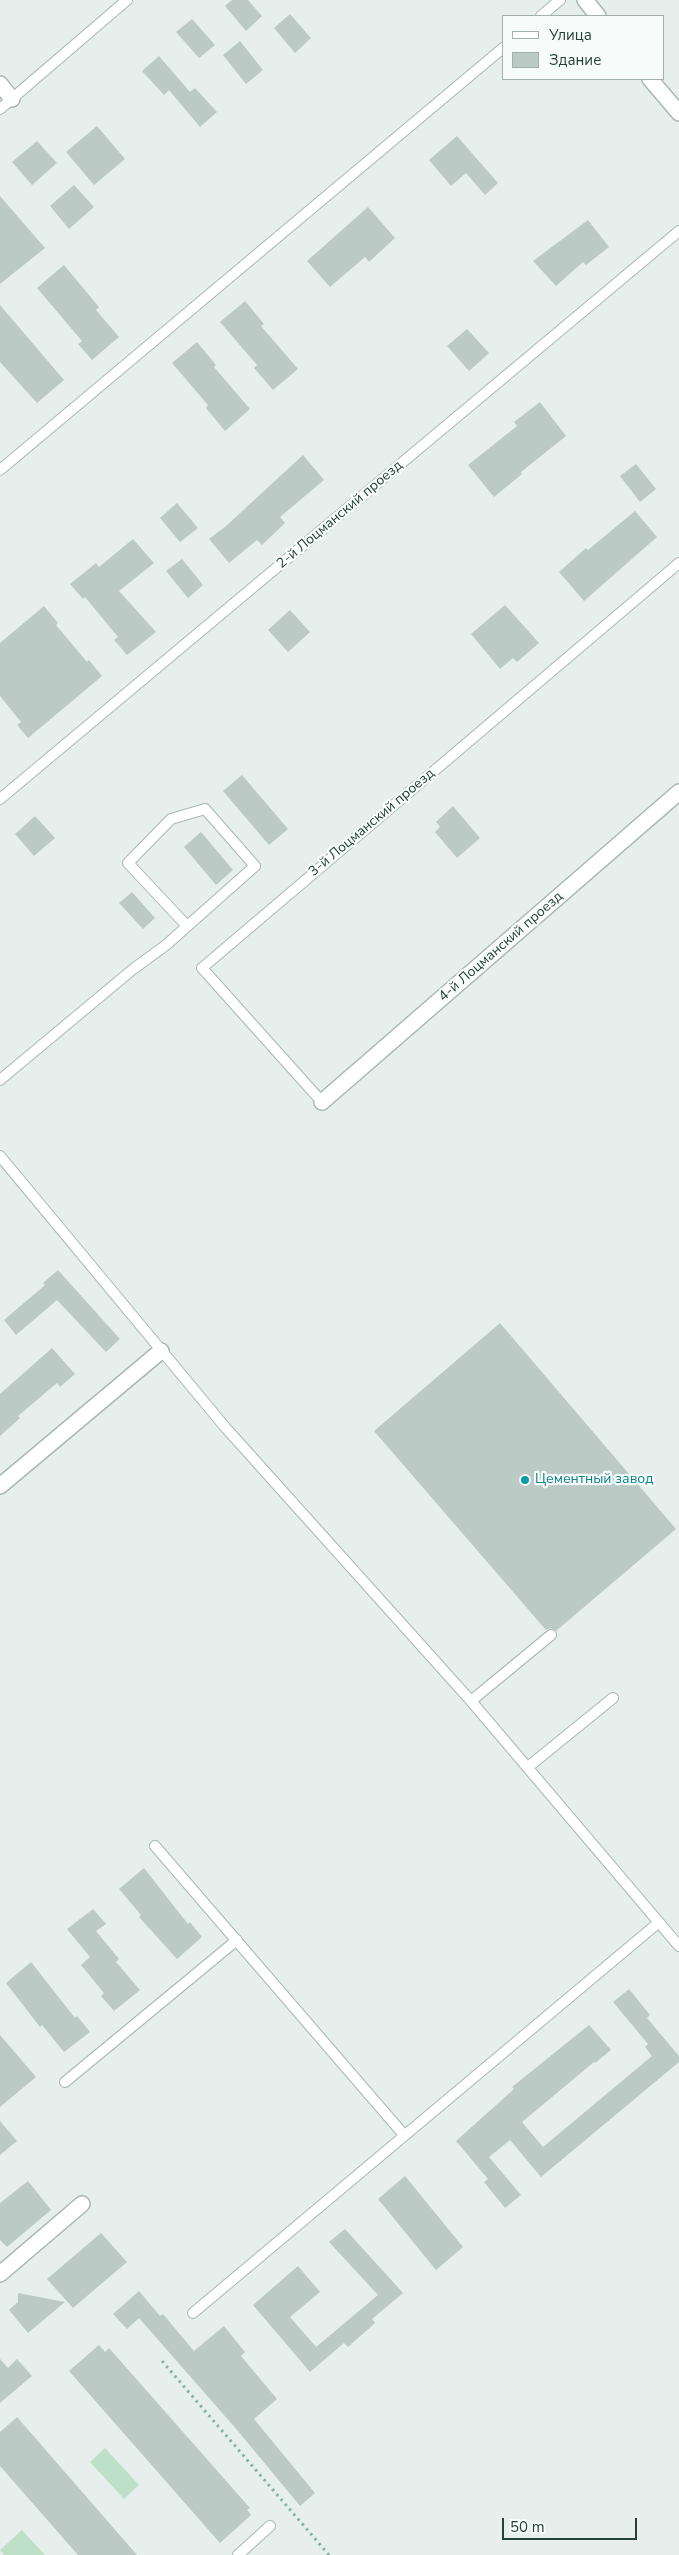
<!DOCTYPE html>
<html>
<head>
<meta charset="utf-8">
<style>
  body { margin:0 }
  #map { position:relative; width:679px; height:2555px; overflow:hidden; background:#e6efeb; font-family:"Nunito Sans",sans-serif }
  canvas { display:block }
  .legend { position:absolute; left:502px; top:15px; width:162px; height:65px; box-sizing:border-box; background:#f7fbf9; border:1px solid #a3b1ad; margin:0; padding:6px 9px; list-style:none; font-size:15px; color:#24423a }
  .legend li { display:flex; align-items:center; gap:10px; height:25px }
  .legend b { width:25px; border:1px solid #a3b1ad }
  .scale { position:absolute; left:502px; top:2518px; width:135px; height:22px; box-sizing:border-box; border:2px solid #24423a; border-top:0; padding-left:6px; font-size:15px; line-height:18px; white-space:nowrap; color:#24423a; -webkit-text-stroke:4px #f7fbf9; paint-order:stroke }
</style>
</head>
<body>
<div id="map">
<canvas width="679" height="2555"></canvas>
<ul class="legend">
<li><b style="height:6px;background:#fff"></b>Улица</li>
<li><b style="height:14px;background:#bbcac4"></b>Здание</li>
</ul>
<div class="scale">50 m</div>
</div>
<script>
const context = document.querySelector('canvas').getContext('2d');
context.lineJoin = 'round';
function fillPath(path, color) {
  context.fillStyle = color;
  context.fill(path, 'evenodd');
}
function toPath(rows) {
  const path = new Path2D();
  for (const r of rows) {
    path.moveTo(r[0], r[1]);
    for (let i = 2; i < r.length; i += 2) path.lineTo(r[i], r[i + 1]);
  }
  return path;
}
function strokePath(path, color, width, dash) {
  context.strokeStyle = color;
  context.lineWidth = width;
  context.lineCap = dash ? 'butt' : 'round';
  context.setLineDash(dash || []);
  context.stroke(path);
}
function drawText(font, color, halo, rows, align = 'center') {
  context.font = font + ' "Nunito Sans",sans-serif';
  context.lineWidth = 4.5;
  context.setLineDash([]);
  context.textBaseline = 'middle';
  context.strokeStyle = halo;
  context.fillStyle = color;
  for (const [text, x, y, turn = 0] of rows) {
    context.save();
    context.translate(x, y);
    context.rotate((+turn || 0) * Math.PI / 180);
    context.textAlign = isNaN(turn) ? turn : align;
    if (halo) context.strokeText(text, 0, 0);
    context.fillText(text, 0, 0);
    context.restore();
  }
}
fillPath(toPath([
  [105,2448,139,2485,124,2499,90,2462],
  [22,2530,45,2555,4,2555,0,2550]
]), '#bfe0c8');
fillPath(toPath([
  [232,0,248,0,262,16,246,31,225,6],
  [290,14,311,38,295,53,274,28],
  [192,19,215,45,199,58,176,32],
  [240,41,263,70,246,84,223,55],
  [159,56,190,92,195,88,217,112,200,127,169,90,164,95,142,71],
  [97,126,125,159,94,185,66,152],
  [457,136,498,183,485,195,466,173,451,186,429,160],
  [37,141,57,163,32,185,12,162],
  [74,185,94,207,69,229,50,206],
  [0,196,45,248,0,284],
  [368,207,395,238,369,262,365,257,330,287,307,261],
  [588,220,609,247,586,265,583,262,556,286,533,261],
  [64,265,99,307,96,310,119,337,92,360,78,344,82,341,37,288],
  [245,301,264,324,261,326,298,369,273,390,254,368,257,365,220,322],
  [0,305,64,380,37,403,0,362],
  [467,329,489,353,469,371,447,346],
  [197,342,216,365,214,367,250,409,225,431,206,408,208,405,172,363],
  [540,402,566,436,521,472,522,474,494,497,468,465,517,426,514,422],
  [303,455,324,480,280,517,285,523,262,545,257,540,229,563,209,539,226,526],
  [636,464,656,489,640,502,620,476],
  [177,503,198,528,180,542,160,518],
  [635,511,657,537,584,601,559,572,586,548,588,550],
  [133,539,154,563,119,591,156,632,127,655,114,640,118,637,85,597,83,599,70,584,96,563,99,567],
  [182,559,203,585,188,598,166,571],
  [505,605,539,643,517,662,513,658,500,669,471,634],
  [44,606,58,623,56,625,87,662,89,660,102,676,28,738,17,725,21,722,0,696,0,643],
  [290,610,310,632,288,652,268,630],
  [242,775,288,829,269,845,223,791],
  [453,806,480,838,457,858,435,832,440,827,436,822],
  [35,816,55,838,34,856,15,834],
  [201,832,233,870,216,885,184,847],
  [132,892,155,918,143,929,119,903],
  [58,1270,120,1339,106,1352,57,1300,16,1335,4,1320,45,1285,43,1283],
  [500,1323,676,1529,556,1631,550,1628,546,1630,374,1431],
  [52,1348,75,1374,60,1387,57,1383,18,1416,20,1418,0,1436,0,1394],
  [144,1868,188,1924,190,1922,202,1937,177,1959,139,1917,141,1915,119,1889],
  [93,1909,106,1924,96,1931,119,1959,116,1962,140,1990,114,2011,101,1996,104,1993,81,1965,90,1957,67,1929],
  [31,1962,75,2018,77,2016,90,2032,64,2052,42,2025,40,2027,6,1983],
  [629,1989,650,2015,647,2018,679,2056,679,2062,541,2177,510,2140,489,2157,521,2195,505,2208,484,2182,488,2179,456,2141,514,2089,512,2087,589,2025,611,2050,595,2063,594,2062,522,2122,543,2147,652,2056,645,2047,648,2044,613,2002],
  [0,2035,36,2077,0,2107],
  [0,2121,17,2141,0,2155],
  [405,2176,463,2247,436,2270,378,2199],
  [28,2181,51,2210,7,2247,0,2240,0,2203],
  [345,2229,403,2293,372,2319,375,2323,348,2347,344,2343,310,2372,253,2305,298,2266,320,2292,290,2317,316,2347,378,2295,329,2242],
  [101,2233,127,2262,73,2308,47,2279],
  [139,2291,160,2316,163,2314,194,2351,224,2326,245,2352,241,2356,277,2399,254,2419,315,2493,300,2506,238,2431,139,2318,127,2329,113,2314],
  [18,2293,65,2302,28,2333,9,2310,18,2302],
  [99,2345,105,2352,109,2348,250,2508,247,2510,251,2515,220,2543,69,2371],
  [0,2359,8,2368,17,2359,32,2376,0,2403],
  [17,2417,137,2555,78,2555,0,2466,0,2432]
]), '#bbcac4');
const service = toPath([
  [541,16,560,0],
  [0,109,127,0],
  [0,470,503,48],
  [0,799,679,231],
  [0,1080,132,970,166,945,255,866,205,809,171,819,128,863,187,926],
  [322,1102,202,968,679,563],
  [0,1156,225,1427,471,1701,679,1946],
  [471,1701,551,1635],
  [528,1767,613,1698],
  [155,1846,404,2135],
  [65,2082,237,1940],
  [193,2313,658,1923],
  [238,2555,270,2526]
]);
const minor = toPath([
  [585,0,598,16],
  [650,79,679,113],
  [0,84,12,99],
  [322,1102,679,792],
  [0,1486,161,1351],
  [0,2274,82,2204]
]);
strokePath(service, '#a8b8b2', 12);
strokePath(minor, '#a8b8b2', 18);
strokePath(toPath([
  [162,2361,329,2555]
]), '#86b3a5', 3, [2.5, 4]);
strokePath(service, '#fff', 10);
strokePath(minor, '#fff', 15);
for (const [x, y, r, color] of [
  [525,1480,5,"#0f9aa8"]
]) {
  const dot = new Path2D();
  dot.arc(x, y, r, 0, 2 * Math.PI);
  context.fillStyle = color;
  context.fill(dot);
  strokePath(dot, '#f7fbf9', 2);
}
drawText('14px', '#24423a', '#f7fbf9', [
  ["2-й Лоцманский проезд",340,515,-40],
  ["3-й Лоцманский проезд",372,823,-40],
  ["4-й Лоцманский проезд",501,947,-41]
]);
drawText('14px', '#0d838f', '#f7fbf9', [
  ["Цементный завод",535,1480]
], 'left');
</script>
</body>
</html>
